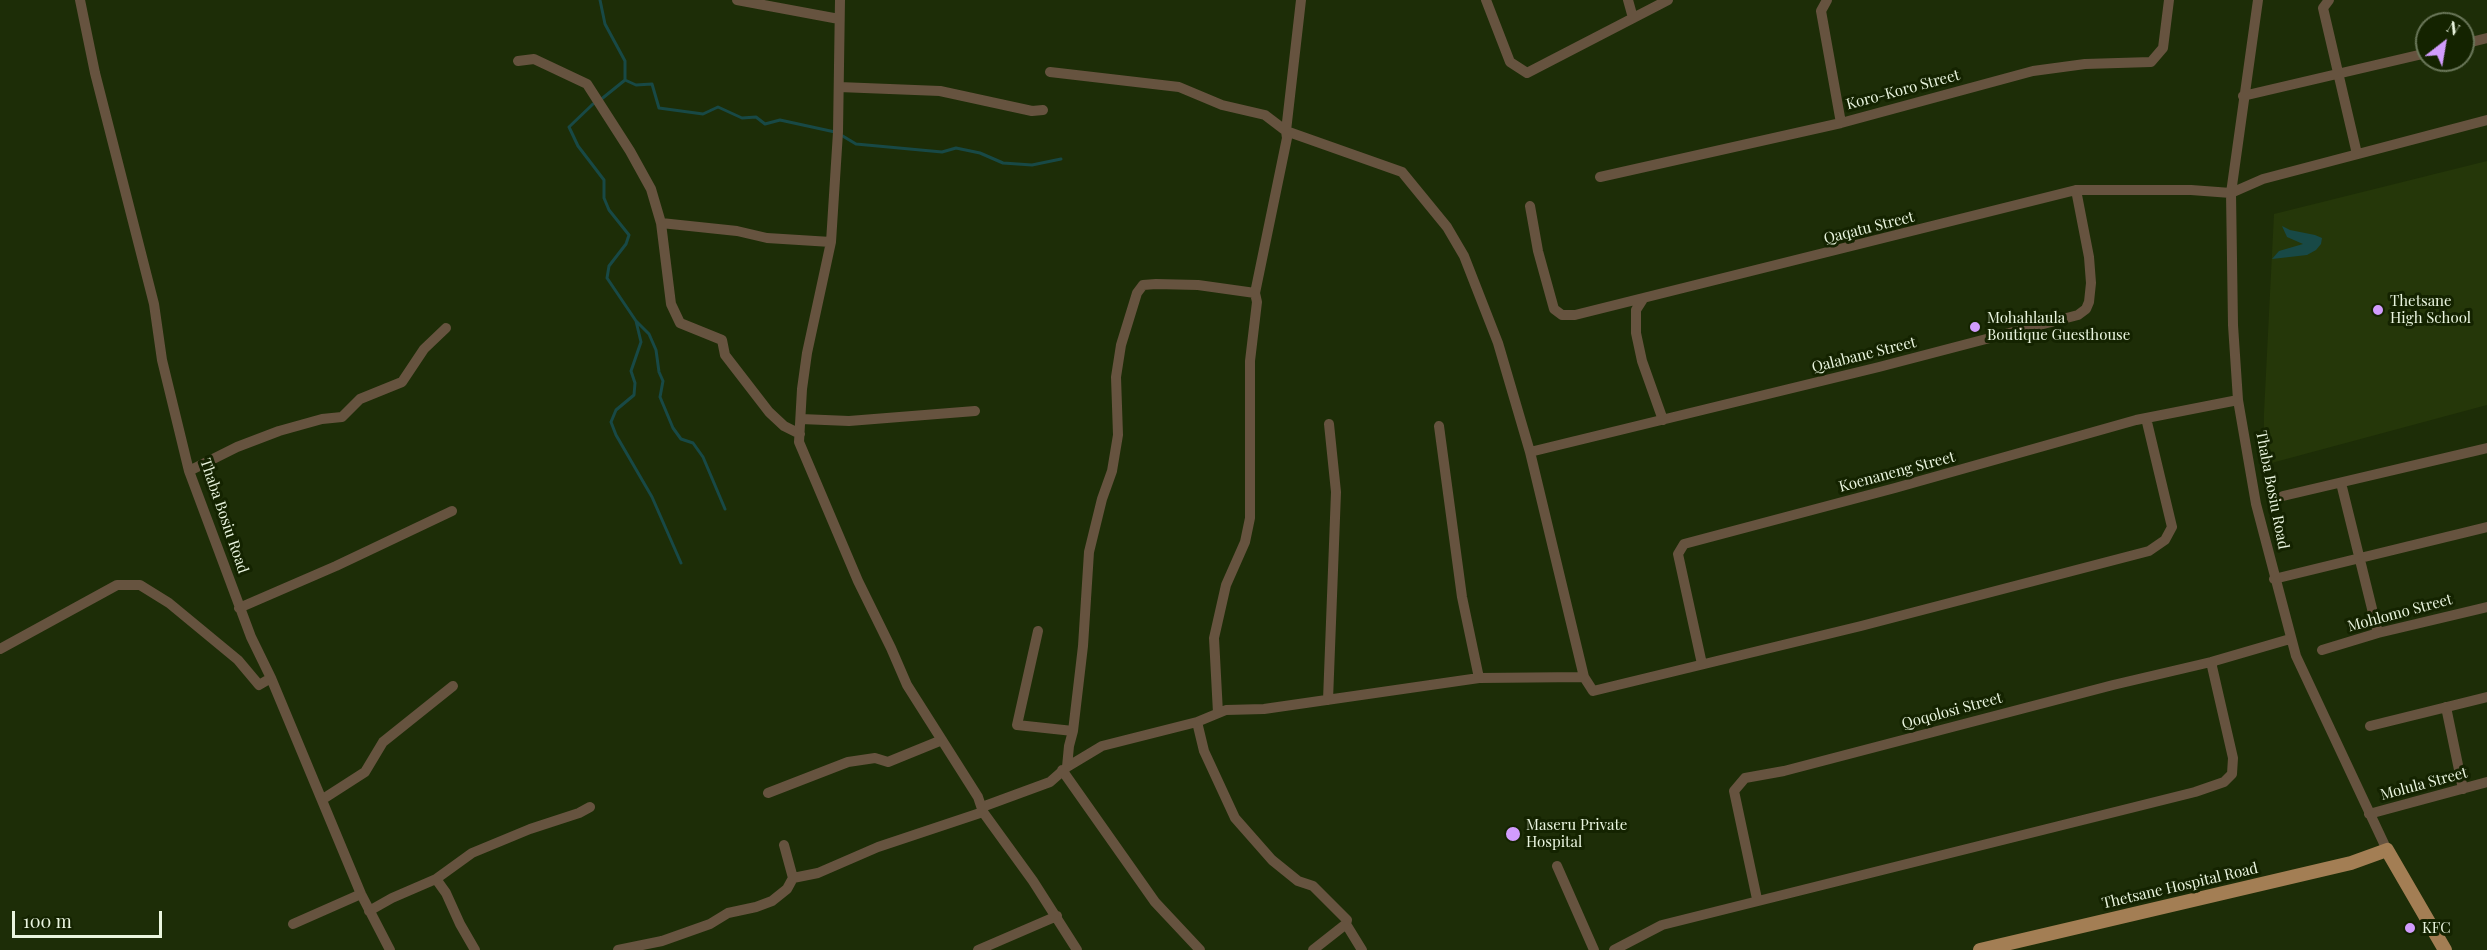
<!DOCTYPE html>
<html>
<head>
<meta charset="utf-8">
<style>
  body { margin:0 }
  #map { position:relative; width:2487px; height:950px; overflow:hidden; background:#1d2d07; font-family:"Playfair Display",serif }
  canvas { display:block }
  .north { position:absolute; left:2415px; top:12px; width:60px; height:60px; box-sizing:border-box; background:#142300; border:2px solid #6a7759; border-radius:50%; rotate:31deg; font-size:16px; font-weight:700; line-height:24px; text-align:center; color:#eaf5df }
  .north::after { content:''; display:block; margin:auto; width:21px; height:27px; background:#d29cfd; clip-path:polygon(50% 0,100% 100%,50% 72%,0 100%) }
  .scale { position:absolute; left:12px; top:911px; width:150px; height:27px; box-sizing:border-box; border:3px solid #eaf5df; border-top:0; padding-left:8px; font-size:18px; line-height:21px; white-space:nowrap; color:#eaf5df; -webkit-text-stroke:4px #142300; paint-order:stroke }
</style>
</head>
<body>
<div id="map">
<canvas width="2487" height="950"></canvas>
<div class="north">N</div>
<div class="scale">100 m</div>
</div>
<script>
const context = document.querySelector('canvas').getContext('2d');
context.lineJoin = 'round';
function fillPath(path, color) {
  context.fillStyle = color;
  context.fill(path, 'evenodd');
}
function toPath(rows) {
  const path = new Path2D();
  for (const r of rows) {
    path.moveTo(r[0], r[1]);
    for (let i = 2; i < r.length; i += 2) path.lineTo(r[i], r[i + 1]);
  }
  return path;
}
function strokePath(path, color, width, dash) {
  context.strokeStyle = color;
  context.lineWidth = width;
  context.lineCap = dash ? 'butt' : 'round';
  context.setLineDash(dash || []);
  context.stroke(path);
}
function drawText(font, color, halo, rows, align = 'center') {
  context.font = font + ' "Playfair Display",serif';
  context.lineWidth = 6;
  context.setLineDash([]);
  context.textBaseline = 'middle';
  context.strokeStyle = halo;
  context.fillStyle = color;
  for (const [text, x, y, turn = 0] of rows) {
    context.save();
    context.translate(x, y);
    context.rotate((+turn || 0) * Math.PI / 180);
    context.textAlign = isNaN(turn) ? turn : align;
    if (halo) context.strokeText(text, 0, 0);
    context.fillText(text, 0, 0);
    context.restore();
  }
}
fillPath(toPath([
  [2487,161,2487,405,2264,465,2264,413,2274,214]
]), '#253709');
fillPath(toPath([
  [2282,226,2290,230,2315,235,2322,238,2321,244,2316,250,2307,255,2272,259,2279,251,2303,244,2287,237]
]), '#184946');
strokePath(toPath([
  [600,0,605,24,625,61,625,80,636,85,652,84,659,108,703,114,718,107,742,118,756,117,765,124,780,120,835,132],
  [625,80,599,101,593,104,569,127,578,146,604,180,604,198,609,210,629,235,626,244,609,266,607,278,636,321,649,334,656,350,659,372,663,381,660,397,673,428,681,439,693,443,703,457,725,509],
  [841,135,856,144,942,152,956,148,980,153,1003,163,1032,165,1061,159],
  [636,321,641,342,631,371,635,383,634,395,616,410,611,422,616,435,652,497,681,563]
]), '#184946', 3);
strokePath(toPath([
  [80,0,95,73,154,304,162,360,189,471,251,637,271,678,361,894,390,950],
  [737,0,839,19],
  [840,0,838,132,831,242,807,353,802,389,799,442,858,581,891,648,907,685,978,797,983,812,1033,881,1077,950],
  [1486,0,1510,62,1527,73,1668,0],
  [1628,0,1633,18],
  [1827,0,1821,11,1841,123],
  [2258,0,2231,193,2233,325,2238,400,2256,504,2296,656,2387,850],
  [2329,0,2323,8,2357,154],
  [2463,44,2487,38],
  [518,61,534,59,587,84,630,151,651,189,661,223,671,304,680,323,722,340,725,355,769,412,784,426,800,434],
  [1050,72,1179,87,1222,105,1265,115,1286,131,1402,172,1447,227,1464,256,1498,343,1530,452,1584,677],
  [839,87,940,91,1032,111,1043,110],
  [2243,96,2427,53],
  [1600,177,1841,123,2033,71,2085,64,2151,62,2163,48,2169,0],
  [1530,206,1538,251,1554,309,1562,315,1575,315,2076,190,2191,190,2231,193,2263,179,2487,120],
  [661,223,737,231,767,238,831,242],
  [1643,299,1636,310,1636,333,1642,361,1663,420],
  [801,419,849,421,975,411],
  [1530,452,1879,367,2078,315,2086,309,2089,302,2091,283,2089,257,2076,190],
  [189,471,237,447,279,431,322,419,342,417,360,399,402,382,424,349,446,328],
  [2341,483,2378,633],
  [2283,496,2487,448],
  [2274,579,2487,527],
  [239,608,336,566,452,511],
  [1038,631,1017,725,1073,731],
  [0,649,117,585,140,585,169,603,238,660,259,685,271,678],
  [2322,650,2378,633,2487,607],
  [1702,664,1678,554,1684,544,1895,488,2136,420,2238,400],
  [1479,678,1584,677,1593,691,1861,626,2149,551,2165,540,2172,527,2146,418],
  [1328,700,1336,492,1329,424],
  [2446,707,2463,789],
  [1218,713,1214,638,1226,585,1245,542,1250,518,1250,361,1257,302,1255,293],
  [1197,722,1204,751,1235,818,1272,860,1298,881,1313,886,1347,920,1346,924,1362,950],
  [2370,726,2487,697],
  [1067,767,1069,746,1073,731,1083,646,1089,552,1102,499,1112,471,1118,435,1116,377,1121,345,1137,293,1143,285,1156,284,1198,285,1255,293,1287,138,1286,131,1301,0],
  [1062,770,1155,902,1200,950],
  [768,793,848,762,875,758,888,762,942,740],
  [323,799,365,772,383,742,453,686],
  [982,807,1050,782,1067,767,1102,746,1197,722,1226,710,1264,709,1479,678,1462,597,1439,426],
  [2369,814,2487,782],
  [784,845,793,878],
  [1557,866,1594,950],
  [436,879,446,893,460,924,475,950],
  [1757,899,1734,791,1745,778,1784,771,2113,685,2211,662,2290,639],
  [369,911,392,898,436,879,472,853,530,829,579,813,590,807],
  [293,924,361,894],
  [618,950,662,941,710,924,728,913,756,907,772,901,787,889,793,878,818,873,878,847,983,812],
  [978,950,1057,916],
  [1313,950,1346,924],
  [1614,950,1662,925,2195,792,2224,782,2232,774,2233,758,2211,662]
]), '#66533f', 10);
strokePath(toPath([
  [1980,950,2351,863,2387,850,2445,950]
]), '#a37e54', 14);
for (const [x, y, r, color] of [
  [2378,310,6,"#d29cfd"],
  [1975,327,6,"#d29cfd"],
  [1513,834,8,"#d29cfd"],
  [2410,928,6,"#d29cfd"]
]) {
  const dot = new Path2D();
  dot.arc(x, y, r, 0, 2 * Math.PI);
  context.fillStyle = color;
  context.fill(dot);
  strokePath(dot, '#142300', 2);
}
drawText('15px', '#eaf5df', '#142300', [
  ["Koro-Koro Street",1903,90,-15],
  ["Qaqatu Street",1869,228,-14],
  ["Qalabane Street",1864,355,-14],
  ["Koenaneng Street",1897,472,-15],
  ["Thaba Bosiu Road",2272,490,79],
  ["Thaba Bosiu Road",224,516,71],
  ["Mohlomo Street",2400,613,-15],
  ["Qoqolosi Street",1952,711,-15],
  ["Molula Street",2424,784,-15],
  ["Thetsane Hospital Road",2180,886,-13]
]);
drawText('15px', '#eaf5df', '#142300', [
  ["Thetsane",2390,301],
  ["High School",2390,318],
  ["Mohahlaula",1987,318],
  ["Boutique Guesthouse",1987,335],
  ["Maseru Private",1526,825],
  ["Hospital",1526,842],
  ["KFC",2422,928]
], 'left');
</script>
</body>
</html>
